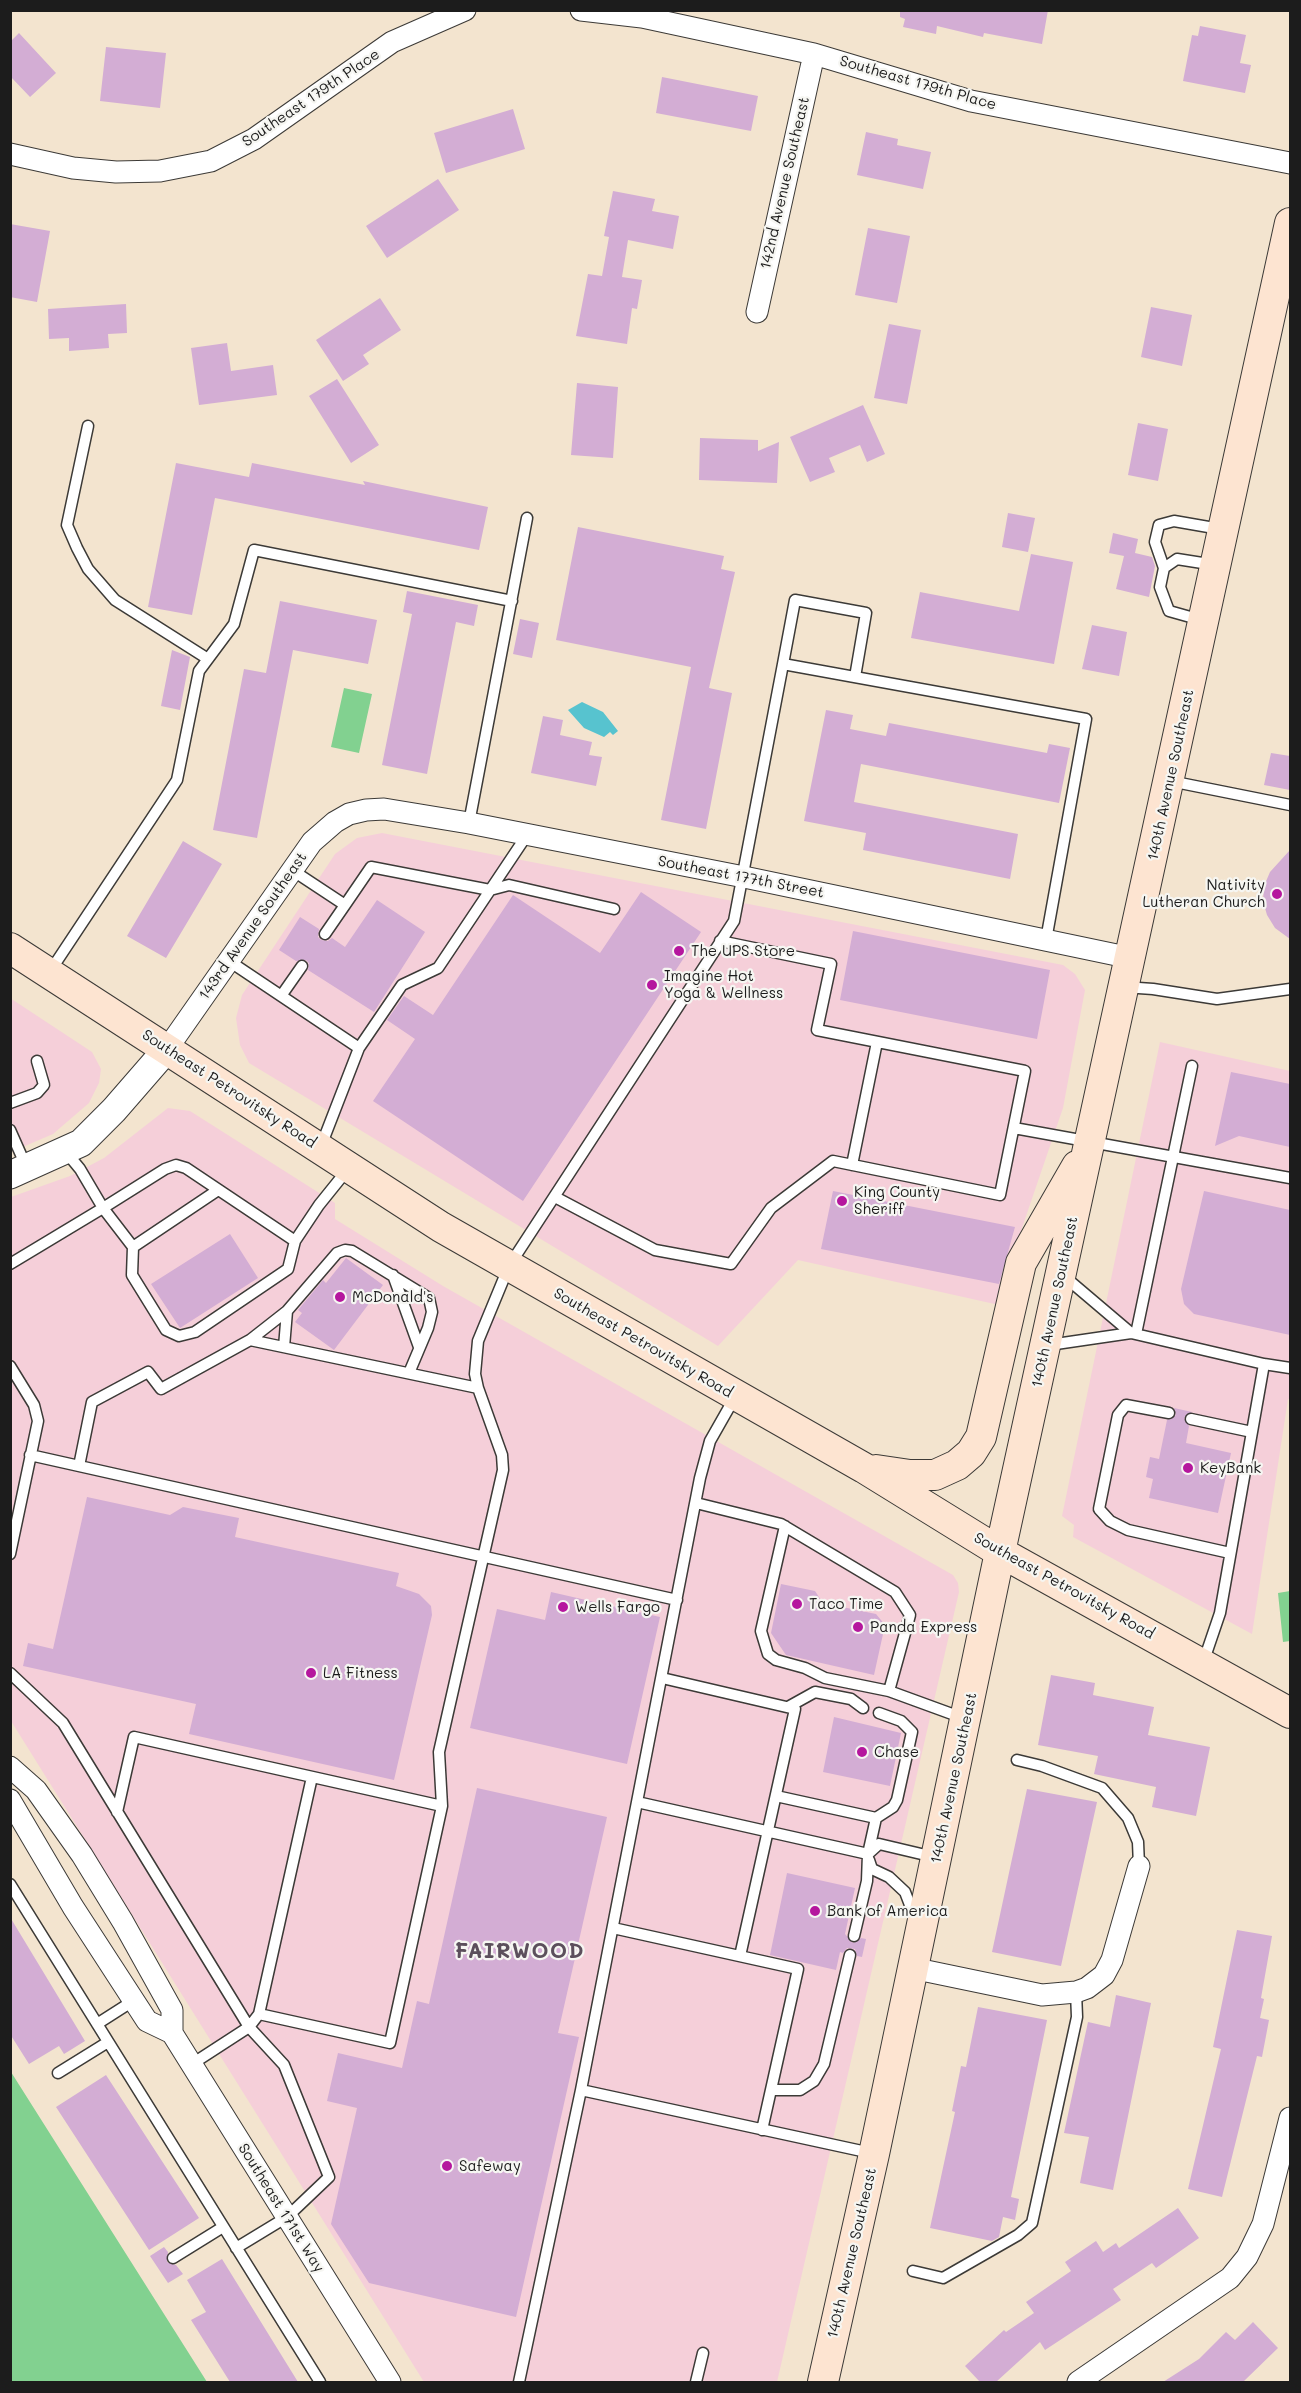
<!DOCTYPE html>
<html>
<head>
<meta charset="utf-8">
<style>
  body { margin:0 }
  #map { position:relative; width:1301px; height:2393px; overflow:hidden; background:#f3e4cf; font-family:Mali,sans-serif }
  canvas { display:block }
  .frame { position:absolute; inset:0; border:12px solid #1c1c1c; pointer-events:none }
</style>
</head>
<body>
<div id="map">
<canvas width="1301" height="2393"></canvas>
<div class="frame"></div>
</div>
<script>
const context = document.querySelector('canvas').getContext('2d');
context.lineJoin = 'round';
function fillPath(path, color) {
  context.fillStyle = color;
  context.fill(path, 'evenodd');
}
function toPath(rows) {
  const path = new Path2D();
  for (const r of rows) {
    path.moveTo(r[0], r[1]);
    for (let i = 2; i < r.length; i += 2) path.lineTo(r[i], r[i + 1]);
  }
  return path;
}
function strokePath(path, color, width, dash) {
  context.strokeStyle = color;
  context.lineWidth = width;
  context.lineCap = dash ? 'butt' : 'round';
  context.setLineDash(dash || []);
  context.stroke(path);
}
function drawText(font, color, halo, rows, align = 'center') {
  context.font = font + ' Mali,sans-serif';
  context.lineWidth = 4.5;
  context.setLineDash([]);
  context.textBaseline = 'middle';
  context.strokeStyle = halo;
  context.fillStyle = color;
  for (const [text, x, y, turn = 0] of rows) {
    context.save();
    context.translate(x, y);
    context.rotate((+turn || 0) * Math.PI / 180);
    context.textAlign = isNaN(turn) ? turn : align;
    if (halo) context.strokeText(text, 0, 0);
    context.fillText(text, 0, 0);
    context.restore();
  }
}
fillPath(toPath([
  [382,833,1063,965,1075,974,1085,990,1063,1108,1011,1260,999,1305,798,1260,718,1346,249,1063,240,1045,236,1018,242,995,335,854,357,838],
  [10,998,92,1052,101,1069,99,1083,89,1103,53,1134,11,1152],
  [1160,1042,1290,1071,1290,1399,1288,1399,1252,1634,1073,1537,1074,1525,1062,1516],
  [168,1108,190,1111,335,1203,335,1219,443,1286,953,1575,958,1583,959,1592,777,2382,424,2382,11,1721,11,1197,70,1176,104,1158]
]), '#f5cfd9');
fillPath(toPath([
  [344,688,372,694,359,753,331,747],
  [1290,1591,1290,1641,1283,1642,1278,1593],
  [10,2072,11,2072,207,2382,11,2382]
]), '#82d190');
fillPath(toPath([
  [582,702,603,712,618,731,613,735,610,732,604,737,584,728,568,710]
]), '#57c3cf');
fillPath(toPath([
  [900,10,1048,10,1042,44,984,33,983,37,937,26,936,34,903,27,905,19,900,17],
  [1200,26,1246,35,1240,63,1251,65,1245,93,1183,81,1192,35,1198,36],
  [19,33,56,73,30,97,10,76,10,42],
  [106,47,166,53,160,108,100,101],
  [662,77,758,96,751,131,656,113],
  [513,109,525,149,446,173,434,133],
  [866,132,898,139,897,145,931,152,923,189,857,175],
  [438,179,459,210,387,258,366,226],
  [613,191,655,199,652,211,679,216,673,249,628,240,622,277,642,280,637,309,632,308,627,344,576,336,588,274,602,276,609,237,604,236],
  [10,224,50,231,37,302,10,297],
  [868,228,910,236,897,303,855,295],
  [380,298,401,330,363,355,369,364,343,381,316,340],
  [126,304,127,333,108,334,109,348,69,351,69,338,49,339,48,309],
  [1151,307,1192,315,1182,366,1141,357],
  [889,324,921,330,907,404,874,398],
  [227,343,231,371,273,365,277,395,199,405,191,348],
  [337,379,379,445,351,463,309,396],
  [577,383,618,387,613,458,571,455],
  [863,405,885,454,867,462,860,445,829,458,835,472,810,482,790,437],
  [1138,423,1168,429,1158,481,1128,475],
  [700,438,758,440,758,451,779,442,777,483,699,480],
  [176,463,249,477,252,463,365,485,363,481,488,507,479,550,215,498,192,615,148,607],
  [1008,513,1035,518,1028,552,1002,547],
  [578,527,724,556,721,569,735,572,709,688,732,693,706,829,661,820,691,667,556,640],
  [1113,533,1138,539,1135,553,1152,557,1155,566,1149,597,1116,589,1124,556,1109,553],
  [1031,554,1073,562,1054,664,911,638,920,592,1019,611],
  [407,591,478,605,474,626,456,622,427,774,382,765,412,614,403,612],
  [280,601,377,620,368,664,293,650,257,838,213,830,244,669,266,673],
  [520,619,539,623,532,658,513,654],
  [1092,625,1127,632,1119,676,1082,669],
  [172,650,190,657,180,710,161,706],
  [826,710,853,715,850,729,886,736,889,723,1047,753,1049,744,1070,748,1059,803,861,764,854,802,1018,834,1010,879,863,850,866,833,804,821],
  [543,716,563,720,560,735,592,742,589,755,602,757,596,786,531,773],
  [1271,753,1290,756,1290,790,1264,785],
  [183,841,222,864,166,958,127,936],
  [1290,850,1290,939,1275,928,1267,915,1263,901,1264,886,1270,872],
  [641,892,701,932,523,1201,373,1101,415,1039,387,1020,404,996,433,1015,513,895,600,953],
  [377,900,425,932,374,1012,308,970,309,963,306,960,296,961,279,950,300,917,319,929,318,937,321,940,328,941,332,938,345,947],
  [853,931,1050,970,1037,1039,840,1000],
  [1231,1072,1290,1084,1290,1147,1239,1136,1215,1146],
  [833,1191,1015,1227,999,1284,821,1249],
  [1204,1191,1290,1210,1290,1335,1194,1314,1184,1304,1181,1289],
  [230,1234,258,1278,180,1328,151,1284],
  [346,1258,383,1285,334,1350,295,1322,302,1313,298,1310,323,1280,326,1283],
  [1174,1408,1192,1412,1184,1418,1189,1426,1186,1443,1231,1453,1218,1513,1149,1498,1153,1479,1146,1477,1150,1457,1159,1459,1167,1420,1176,1415],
  [87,1497,170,1515,183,1507,239,1518,235,1537,399,1573,396,1586,419,1594,431,1606,432,1615,394,1780,189,1734,196,1704,23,1666,28,1643,53,1649],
  [781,1584,815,1591,823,1603,876,1614,885,1625,874,1675,786,1655,771,1633],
  [551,1592,660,1617,627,1764,470,1728,497,1609,545,1620],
  [1051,1675,1095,1683,1093,1695,1154,1707,1148,1735,1210,1747,1196,1816,1152,1807,1156,1787,1094,1774,1098,1756,1038,1745],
  [834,1717,901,1733,890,1786,823,1772],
  [477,1788,607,1817,558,2033,579,2037,516,2317,369,2283,331,2224,357,2108,327,2101,338,2053,402,2068,417,2001,429,2004],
  [1027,1789,1097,1802,1061,1966,992,1952],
  [787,1873,855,1888,845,1934,853,1943,861,1938,866,1939,862,1957,857,1956,855,1949,847,1948,843,1953,840,1952,836,1970,770,1955],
  [10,1917,85,2041,64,2054,59,2046,29,2064,10,2034],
  [1237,1930,1272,1936,1261,1998,1264,1999,1260,2018,1269,2020,1262,2057,1257,2056,1222,2197,1188,2189,1221,2049,1213,2047],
  [1116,1995,1151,2003,1113,2190,1080,2183,1089,2137,1064,2133,1088,2022,1110,2027],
  [978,2007,1047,2020,1011,2197,1019,2199,1015,2220,1003,2217,999,2237,992,2241,930,2228,955,2112,952,2111,961,2066,966,2067],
  [106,2075,199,2218,149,2250,56,2107],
  [1178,2208,1199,2238,1156,2268,1152,2263,1113,2289,1121,2300,1045,2350,1040,2342,996,2382,980,2382,965,2366,1004,2330,1006,2332,1034,2313,1026,2302,1071,2271,1065,2262,1096,2241,1103,2252,1116,2243,1119,2248],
  [164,2247,168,2252,167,2262,176,2265,183,2274,168,2283,150,2256],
  [222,2259,298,2382,230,2382,191,2320,206,2312,187,2280],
  [1253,2322,1278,2348,1243,2382,1163,2382,1199,2359,1226,2332,1235,2340]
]), '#d3add4');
const service = toPath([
  [88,426,67,525,77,548,88,569,115,600,208,659],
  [1164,568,1177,559,1215,565],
  [1201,620,1169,611,1160,587,1164,568,1155,542,1159,525,1174,521,1220,529],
  [783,664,795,600,866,613,855,677],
  [1170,781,1290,805],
  [469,823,527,518],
  [292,870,345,905,371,867,490,890,509,885,614,909],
  [325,934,345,905],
  [229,961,359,1048],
  [49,973,177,780,199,671,234,624,254,550,512,601],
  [1124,987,1153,989,1217,999,1290,989],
  [281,996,302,966],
  [10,1103,37,1093,44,1085,37,1061],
  [1014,1128,1290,1178],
  [10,1130,26,1166],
  [321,1146,359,1048,402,985,438,968,527,835],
  [852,1165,877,1042],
  [218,1190,133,1247,103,1208,165,1169,176,1165,186,1168,295,1241,319,1205,348,1169],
  [555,1197,655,1250,731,1264,771,1208,833,1161,1000,1195,1025,1071,817,1030,831,964,720,941],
  [133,1247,132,1275,166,1330,179,1336,195,1332,288,1269,295,1241],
  [10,1264,103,1208,80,1169,66,1152],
  [393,1275,419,1347],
  [1065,1277,1131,1333],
  [1136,1334,1192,1066],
  [250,1340,287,1311,337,1253,345,1250,352,1251,429,1298,432,1312,428,1328,409,1373],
  [1049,1345,1131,1333,1264,1364,1290,1368],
  [284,1347,287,1311],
  [10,1366,34,1405,38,1421,10,1554],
  [1169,1413,1126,1405,1118,1415,1099,1509,1110,1521,1128,1530,1230,1553],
  [1191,1419,1252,1432],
  [30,1455,677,1600],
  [79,1466,92,1402,148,1372,161,1389,250,1340,478,1388],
  [696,1503,781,1524,895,1592,910,1615,889,1691],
  [785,1526,761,1631,768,1654,776,1660,805,1668,825,1678,889,1691,963,1718],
  [1203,1663,1220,1613,1264,1364],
  [10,1673,63,1723,249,2027,192,2064],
  [662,1678,795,1709,740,1956],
  [788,1707,815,1692,851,1699,863,1708],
  [1017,1760,1042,1766,1102,1788,1128,1818,1138,1842,1139,1866],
  [776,1796,876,1818],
  [637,1802,868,1854],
  [117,1812,134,1737,442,1806],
  [868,1854,879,1844,934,1857],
  [869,1860,872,1869,889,1877,905,1892,915,1918],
  [10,1884,320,2382],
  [613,1928,798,1969,762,2130],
  [854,1936,867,1881,868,1854,876,1818,893,1807,897,1800,912,1732,901,1721,879,1713],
  [259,2014,312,1777],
  [97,2024,133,2001],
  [58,2073,108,2042],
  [581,2090,871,2153],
  [771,2090,800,2090,814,2081,824,2064,850,1955],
  [236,2248,287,2217,329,2177,284,2065,249,2027,259,2014,390,2043,442,1806,439,1752,503,1470,502,1455,478,1388,475,1374,478,1341,509,1266,734,921,783,664,1086,719,1046,940],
  [173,2258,223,2227],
  [913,2271,943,2278,1018,2235,1032,2223,1077,2017,1076,1992],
  [519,2382,581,2090,700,1478,710,1441,735,1397],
  [696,2382,703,2353]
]);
const minor = toPath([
  [581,10,642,17,814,54,971,101,1290,163],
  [10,154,73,168,116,172,160,171,211,161,254,139,392,42,465,10],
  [757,312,814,54],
  [167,1049,312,842,335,822,349,814,366,810,384,809,469,823,744,877,1131,958],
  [10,1767,36,1790,82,1855,123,1922,172,2010,172,2033,390,2382],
  [10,1800,73,1907,147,2021,172,2033],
  [912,1968,1042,1995,1076,1992,1087,1988,1104,1975,1112,1960,1139,1866],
  [1078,2382,1230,2278,1247,2257,1263,2224,1290,2118]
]);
const tertiary = toPath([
  [10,1175,81,1143,114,1110,167,1049]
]);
const secondary = toPath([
  [10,948,441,1227,864,1468,1000,1552,1290,1713],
  [876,1470,910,1475,935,1475,957,1465,971,1453,981,1437,1021,1263,1077,1166],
  [823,2382,874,2154,1000,1552,1290,223]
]);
strokePath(service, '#3c3a37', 13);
strokePath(minor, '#3c3a37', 23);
strokePath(tertiary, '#3c3a37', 29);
strokePath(secondary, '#3c3a37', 32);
strokePath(service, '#fff', 10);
strokePath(minor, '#fff', 21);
strokePath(tertiary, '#fff', 27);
strokePath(secondary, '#fde4d1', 30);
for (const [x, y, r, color] of [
  [1277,894,6,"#b5179e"],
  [679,951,6,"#b5179e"],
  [652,985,6,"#b5179e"],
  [842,1201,6,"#b5179e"],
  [340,1297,6,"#b5179e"],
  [1188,1468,6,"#b5179e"],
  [797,1604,6,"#b5179e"],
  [563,1607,6,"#b5179e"],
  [858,1627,6,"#b5179e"],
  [311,1673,6,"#b5179e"],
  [862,1752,6,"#b5179e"],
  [815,1911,6,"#b5179e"],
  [447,2166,6,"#b5179e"]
]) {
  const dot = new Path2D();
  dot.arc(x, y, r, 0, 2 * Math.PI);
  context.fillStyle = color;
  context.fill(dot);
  strokePath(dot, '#f6f6f2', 2);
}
drawText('15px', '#1c1c1c', '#f6f6f2', [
  ["Southeast 179th Place",918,83,16],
  ["Southeast 179th Place",311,98,-34],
  ["142nd Avenue Southeast",785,183,-77],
  ["140th Avenue Southeast",1171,775,-78],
  ["Southeast 177th Street",741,877,11],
  ["143rd Avenue Southeast",253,926,-55],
  ["Southeast Petrovitsky Road",229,1089,33],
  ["140th Avenue Southeast",1055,1302,-78],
  ["Southeast Petrovitsky Road",643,1343,30],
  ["Southeast Petrovitsky Road",1064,1586,29],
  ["140th Avenue Southeast",954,1778,-78],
  ["Southeast 171st Way",281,2208,58],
  ["140th Avenue Southeast",852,2253,-77]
]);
drawText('15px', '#1c1c1c', '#f6f6f2', [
  ["Nativity",1265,885,"right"],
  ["Lutheran Church",1265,902,"right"],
  ["The UPS Store",691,951],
  ["Imagine Hot",664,976],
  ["Yoga & Wellness",664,993],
  ["King County",854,1192],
  ["Sheriff",854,1209],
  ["McDonald's",352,1297],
  ["KeyBank",1200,1468],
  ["Taco Time",809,1604],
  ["Wells Fargo",575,1607],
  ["Panda Express",870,1627],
  ["LA Fitness",323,1673],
  ["Chase",874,1752],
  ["Bank of America",827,1911],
  ["Safeway",459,2166]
], 'left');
context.letterSpacing = '1.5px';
drawText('bold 21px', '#5c4f5c', '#f6f6f2', [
  ["FAIRWOOD",520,1952]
]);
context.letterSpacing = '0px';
</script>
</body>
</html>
